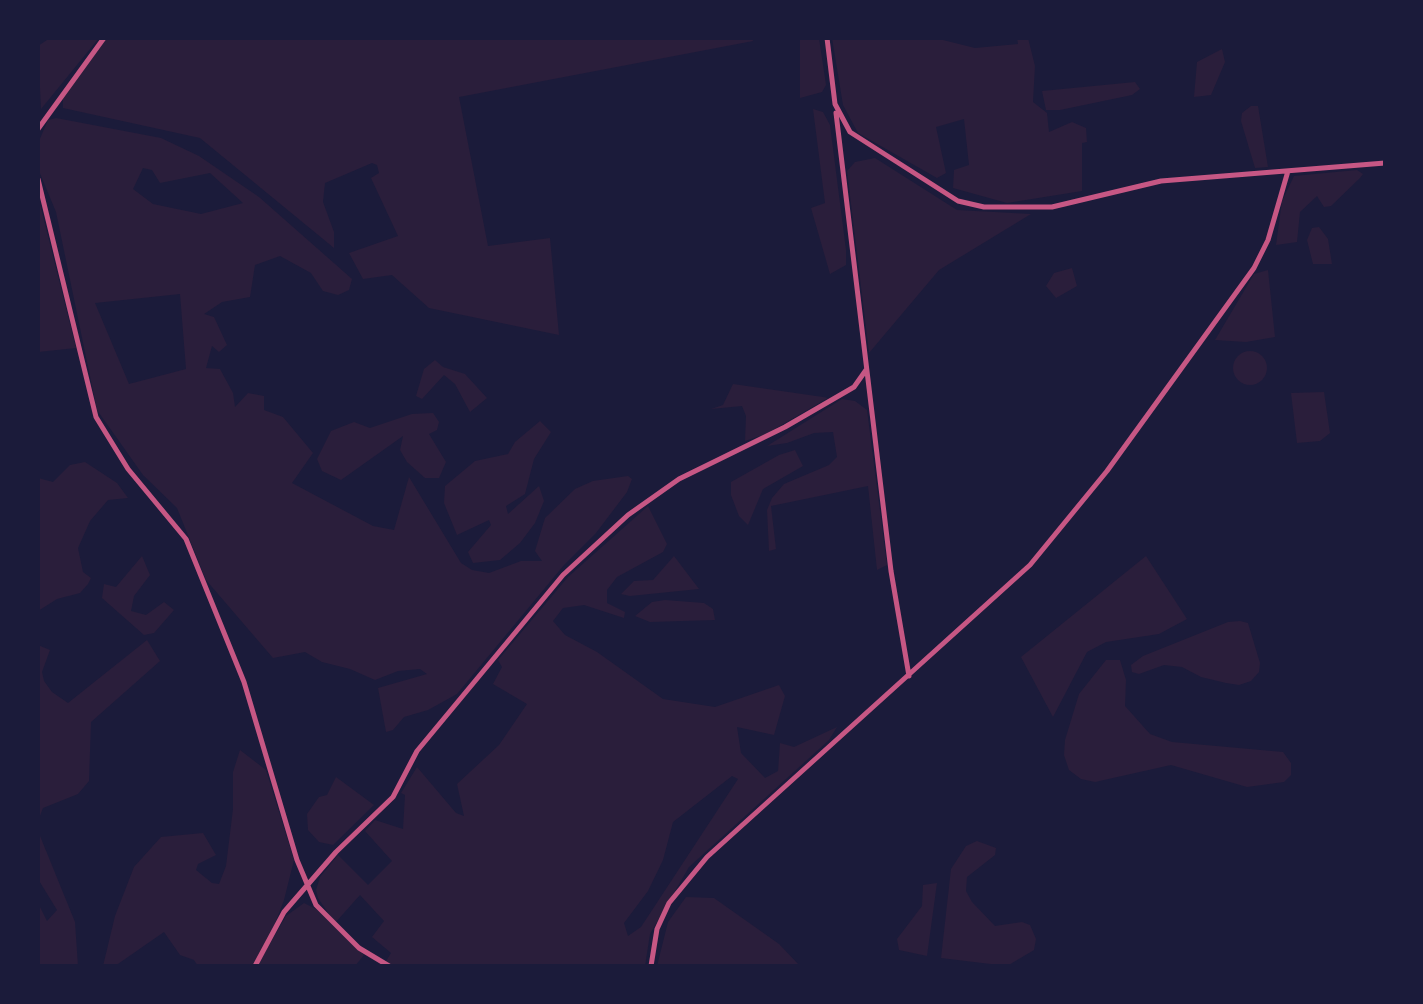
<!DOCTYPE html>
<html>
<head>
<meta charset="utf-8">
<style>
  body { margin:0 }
  #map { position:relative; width:1423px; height:1004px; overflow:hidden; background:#1b1b3a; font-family:Montserrat,sans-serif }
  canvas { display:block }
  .frame { position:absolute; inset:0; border:40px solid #1b1b3a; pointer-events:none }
</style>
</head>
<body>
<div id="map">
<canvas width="1423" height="1004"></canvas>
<div class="frame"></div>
</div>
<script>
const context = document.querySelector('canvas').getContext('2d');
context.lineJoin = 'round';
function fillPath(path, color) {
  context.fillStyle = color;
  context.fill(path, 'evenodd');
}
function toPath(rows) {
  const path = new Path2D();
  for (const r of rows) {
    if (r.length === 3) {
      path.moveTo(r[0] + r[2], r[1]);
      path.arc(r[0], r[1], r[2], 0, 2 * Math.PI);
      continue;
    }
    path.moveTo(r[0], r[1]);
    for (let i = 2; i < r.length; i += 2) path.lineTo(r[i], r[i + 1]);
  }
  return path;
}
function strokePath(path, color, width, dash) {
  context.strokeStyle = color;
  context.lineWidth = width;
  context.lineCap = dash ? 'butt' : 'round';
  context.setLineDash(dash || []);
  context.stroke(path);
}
fillPath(toPath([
  [50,38,99,38,41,109,38,46],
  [107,38,752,38,753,41,459,97,488,246,550,238,559,335,429,308,392,275,363,279,349,253,398,236,371,178,379,173,377,165,372,163,325,183,323,202,334,232,334,248,200,138,63,108,63,96],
  [800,38,819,38,826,85,822,92,800,98],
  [832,38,935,38,975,48,1018,44,1017,38,1028,38,1035,66,1033,102,1047,113,1049,132,1072,122,1086,128,1087,142,1082,143,1082,191,1007,203,953,188,954,170,969,165,964,119,936,127,946,173,937,178,858,133,843,105],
  [1222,49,1225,62,1211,95,1194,97,1197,62],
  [1135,82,1140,89,1132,95,1060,110,1046,110,1042,91],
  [1251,106,1258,106,1268,167,1255,168,1241,121,1242,113],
  [813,109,823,112,830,125,846,250,846,265,830,274,811,208,825,203],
  [56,118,161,138,199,156,259,197,352,279,349,290,338,295,323,291,311,273,280,256,255,265,250,297,222,302,204,314,214,317,227,345,219,352,212,346,206,368,220,369,233,393,235,407,248,393,264,396,264,410,283,417,313,453,292,483,373,526,394,530,409,477,461,563,472,570,489,573,521,561,542,561,535,551,545,518,575,489,593,481,628,476,632,479,627,492,596,533,564,565,457,694,428,710,404,717,393,730,386,732,378,688,427,674,420,669,398,671,375,680,350,669,322,662,305,652,273,658,206,580,177,508,143,475,97,410,56,212,39,171,39,141,48,120],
  [143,168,152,170,160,183,210,173,243,203,201,214,153,204,133,189],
  [180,294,186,369,129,384,95,303],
  [875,158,957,210,1031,214,939,270,869,353,847,171,855,162],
  [1357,170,1363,174,1360,178,1331,206,1324,207,1317,196,1300,212,1297,242,1276,245,1282,201,1294,176],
  [38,196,76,348,38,352],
  [1319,227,1328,239,1332,264,1313,264,1307,240,1312,228],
  [1072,268,1077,286,1056,298,1046,286,1054,273],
  [1268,270,1275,337,1246,342,1215,340,1254,274],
  [1250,368,17],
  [435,360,443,367,465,374,487,398,470,412,455,384,444,375,422,399,416,396,424,369],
  [733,384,823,397,828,398,766,434,745,441,746,416,742,406,711,409,723,405],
  [1324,392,1330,433,1320,441,1297,443,1291,393],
  [842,399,855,401,867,410,887,565,877,570,868,486,771,506,776,549,769,551,767,510,772,498,784,484,829,465,837,457,833,432,814,433,787,443,767,446],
  [433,413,439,422,437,430,429,434,446,462,439,478,425,478,407,462,400,450,403,436,341,480,322,471,317,459,331,431,354,422,370,428,412,414],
  [540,421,551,432,534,459,525,494,506,506,508,514,539,486,544,501,535,523,520,543,500,560,473,563,468,552,491,525,489,520,457,535,444,503,445,486,475,461,508,454,515,442],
  [795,450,803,466,763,489,748,525,739,516,731,495,731,482,779,455],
  [85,462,117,483,128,498,108,500,90,521,78,548,83,572,91,578,88,584,80,593,57,599,38,611,38,478,53,482,70,465],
  [648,506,667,544,663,552,617,577,607,590,607,603,625,612,624,618,584,605,563,608,553,621,565,635,597,652,663,699,715,707,779,685,785,696,774,735,737,727,741,753,765,778,778,771,780,743,794,747,837,727,829,740,689,867,650,934,645,966,383,966,391,953,372,937,384,921,360,895,335,923,318,898,316,890,320,877,338,855,368,885,392,861,365,831,375,820,403,829,405,795,401,793,417,767,456,813,464,816,457,784,499,745,527,704,493,684,502,667,498,660,568,577],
  [732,776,738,779,641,927,628,936,624,923,648,891,663,860,673,822],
  [142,556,150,575,134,596,131,611,146,615,164,602,174,610,154,633,144,635,102,598,104,584,116,587],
  [674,556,699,589,630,596,621,594,634,581,653,580],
  [1146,556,1187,619,1159,634,1106,642,1087,652,1053,717,1021,657],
  [665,600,704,603,713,609,715,620,650,622,635,616,652,602],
  [1240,621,1248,623,1260,663,1259,672,1251,681,1239,685,1226,683,1201,677,1182,667,1164,665,1139,674,1132,672,1131,665,1143,656,1228,622],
  [147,640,160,661,91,722,89,781,78,794,43,808,38,821,38,645,50,650,42,672,44,681,52,692,68,703],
  [1106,660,1120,660,1126,680,1125,706,1150,734,1172,742,1283,752,1291,763,1291,775,1284,782,1247,787,1171,765,1095,782,1081,779,1069,770,1064,755,1065,740,1079,694],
  [240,750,266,770,294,860,284,900,267,945,252,966,198,966,194,960,180,955,164,932,115,966,103,966,115,916,134,867,161,837,203,833,216,855,198,864,196,870,212,883,219,884,226,866,233,809,233,772],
  [336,777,374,805,333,845,319,842,308,830,307,814,319,797,327,795],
  [38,831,75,922,78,966,38,966,38,903,47,921,57,910,38,879],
  [977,841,996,848,995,855,967,877,966,891,972,902,995,926,1022,922,1030,925,1036,939,1034,950,1007,966,941,958,951,869,966,846],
  [937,883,927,956,899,950,897,939,922,906,923,885],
  [686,897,714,898,779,944,800,966,657,966,668,922],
  [304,903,316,909,364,955,355,966,257,966,286,916]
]), '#2a1e3b');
strokePath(toPath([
  [827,38,835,104,850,132,958,201,984,207,1052,207,1161,181,1385,163],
  [836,113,891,571,909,676],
  [38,129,104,38],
  [38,179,96,417,128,469,186,539,244,682,297,860,316,905,359,948,389,966],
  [255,966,284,912,336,852,393,797,417,751,563,575,628,515,679,479,785,427,854,387,866,370],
  [651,966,657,929,669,903,707,857,1030,565,1107,471,1254,268,1268,240,1288,171]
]), '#c65784', 5);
</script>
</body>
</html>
